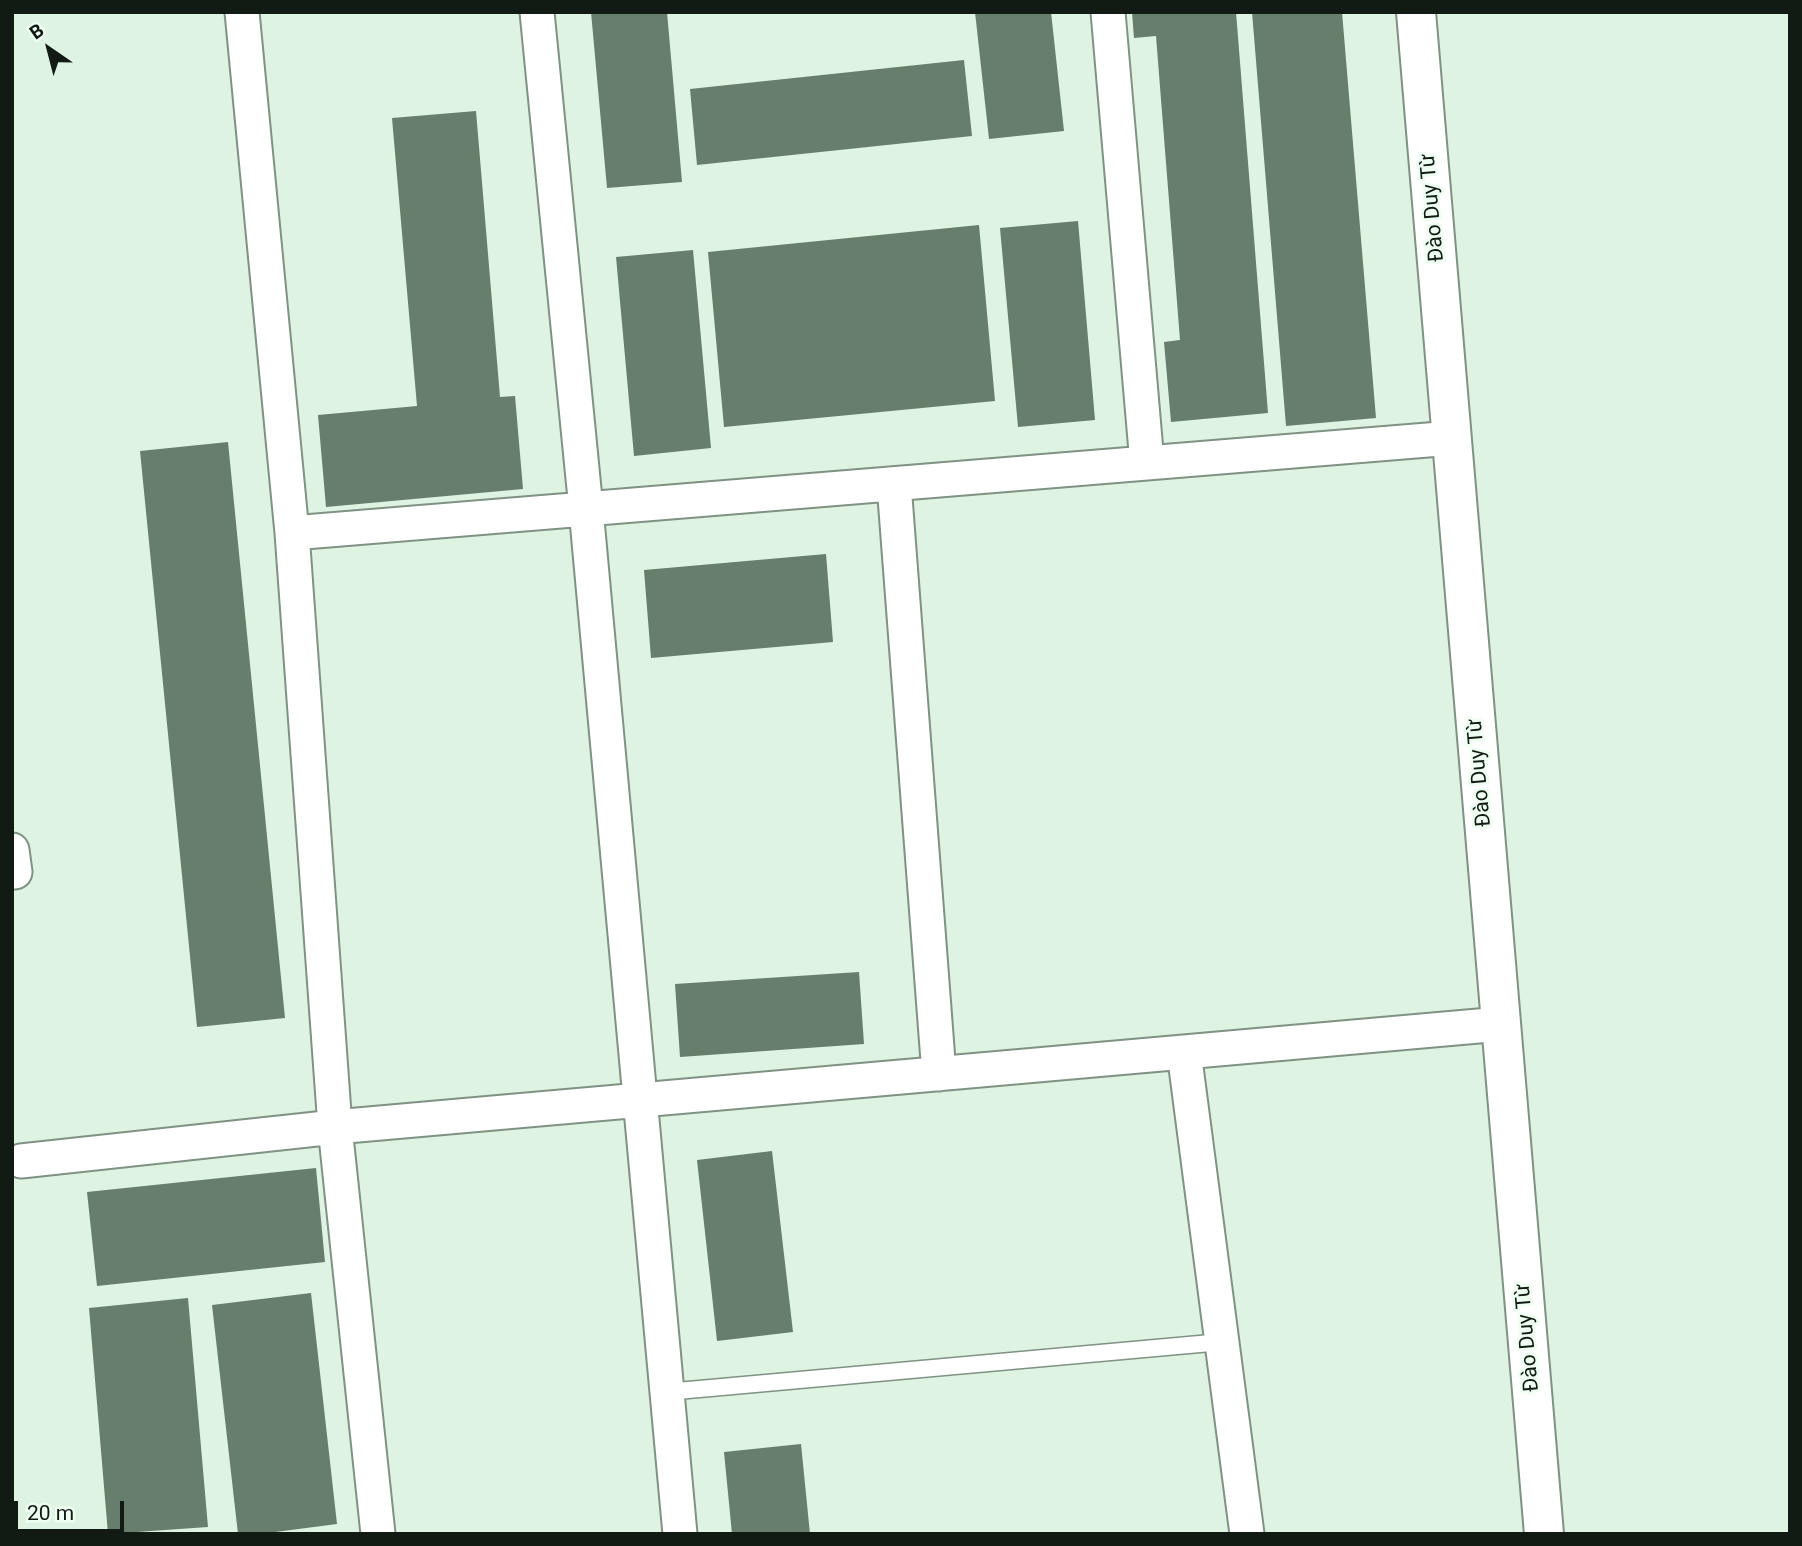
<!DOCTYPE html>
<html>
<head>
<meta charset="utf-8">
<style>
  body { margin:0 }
  #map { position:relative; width:1802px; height:1546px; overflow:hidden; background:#def3e2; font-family:Roboto,sans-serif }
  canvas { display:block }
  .frame { position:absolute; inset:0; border:14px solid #121a14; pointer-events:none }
  .north { position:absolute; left:14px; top:14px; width:70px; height:70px; -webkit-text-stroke:5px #eefff1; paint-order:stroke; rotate:325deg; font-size:19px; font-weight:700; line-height:28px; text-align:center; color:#121a14 }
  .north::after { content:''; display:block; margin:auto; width:24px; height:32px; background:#121a14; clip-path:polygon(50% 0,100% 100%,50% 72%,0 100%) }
  .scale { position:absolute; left:14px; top:1501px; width:110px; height:32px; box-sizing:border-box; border:4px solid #121a14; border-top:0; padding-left:9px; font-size:21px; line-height:24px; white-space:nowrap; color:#121a14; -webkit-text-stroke:5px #eefff1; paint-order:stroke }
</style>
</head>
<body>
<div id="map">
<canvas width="1802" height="1546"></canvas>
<div class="frame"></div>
<div class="north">B</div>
<div class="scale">20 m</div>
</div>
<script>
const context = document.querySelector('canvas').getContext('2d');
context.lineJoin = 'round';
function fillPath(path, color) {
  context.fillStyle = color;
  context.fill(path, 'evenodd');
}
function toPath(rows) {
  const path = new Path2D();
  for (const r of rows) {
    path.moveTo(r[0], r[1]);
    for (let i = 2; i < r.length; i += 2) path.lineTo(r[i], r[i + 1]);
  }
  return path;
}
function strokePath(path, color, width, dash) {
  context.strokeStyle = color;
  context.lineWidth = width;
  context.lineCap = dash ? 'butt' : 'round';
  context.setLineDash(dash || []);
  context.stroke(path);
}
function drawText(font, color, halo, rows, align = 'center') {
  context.font = font + ' Roboto,sans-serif';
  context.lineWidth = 6;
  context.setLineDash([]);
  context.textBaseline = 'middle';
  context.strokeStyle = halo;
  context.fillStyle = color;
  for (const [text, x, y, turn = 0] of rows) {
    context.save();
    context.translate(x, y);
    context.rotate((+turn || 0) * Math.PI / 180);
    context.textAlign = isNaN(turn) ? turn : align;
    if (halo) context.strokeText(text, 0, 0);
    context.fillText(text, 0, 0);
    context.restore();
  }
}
fillPath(toPath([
  [591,12,667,12,682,182,607,188],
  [975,12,1051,12,1064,131,989,139],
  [1132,12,1236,12,1268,413,1171,422,1164,342,1180,340,1156,36,1134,38],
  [1252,12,1342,12,1376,418,1286,426],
  [964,60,972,136,697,165,690,89],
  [476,111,500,397,515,396,523,489,326,507,318,415,417,406,392,118],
  [1078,221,1095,420,1018,427,1000,228],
  [979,225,995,401,724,427,708,252],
  [693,250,711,448,634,456,616,257],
  [228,442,285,1018,197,1027,140,451],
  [826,554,833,642,651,658,644,570],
  [859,972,864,1044,680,1057,675,984],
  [772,1151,793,1332,717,1341,697,1160],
  [316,1168,325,1262,97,1286,87,1192],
  [311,1293,337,1524,260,1534,238,1534,212,1305],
  [188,1298,208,1527,108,1534,89,1308],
  [801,1444,810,1534,732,1534,724,1452]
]), '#667e6b');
const service = toPath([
  [666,1392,1222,1342]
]);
const minor = toPath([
  [242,12,292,533,335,1127,378,1534],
  [537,12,586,509,680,1534],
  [1108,12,1147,463],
  [894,484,939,1074],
  [292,533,1452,438],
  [12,850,15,872],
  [1184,1052,1247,1534],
  [21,1161,335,1127,1501,1024]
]);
const tertiary = toPath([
  [1416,12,1544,1534]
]);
strokePath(service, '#7f9283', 19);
strokePath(minor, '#7f9283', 37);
strokePath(tertiary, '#7f9283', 42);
strokePath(service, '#fff', 16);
strokePath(minor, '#fff', 33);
strokePath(tertiary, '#fff', 38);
drawText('21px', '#121a14', '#eefff1', [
  ["Đào Duy Từ",1433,208,-95],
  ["Đào Duy Từ",1480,773,-95],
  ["Đào Duy Từ",1528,1338,-95]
]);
</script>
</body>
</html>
